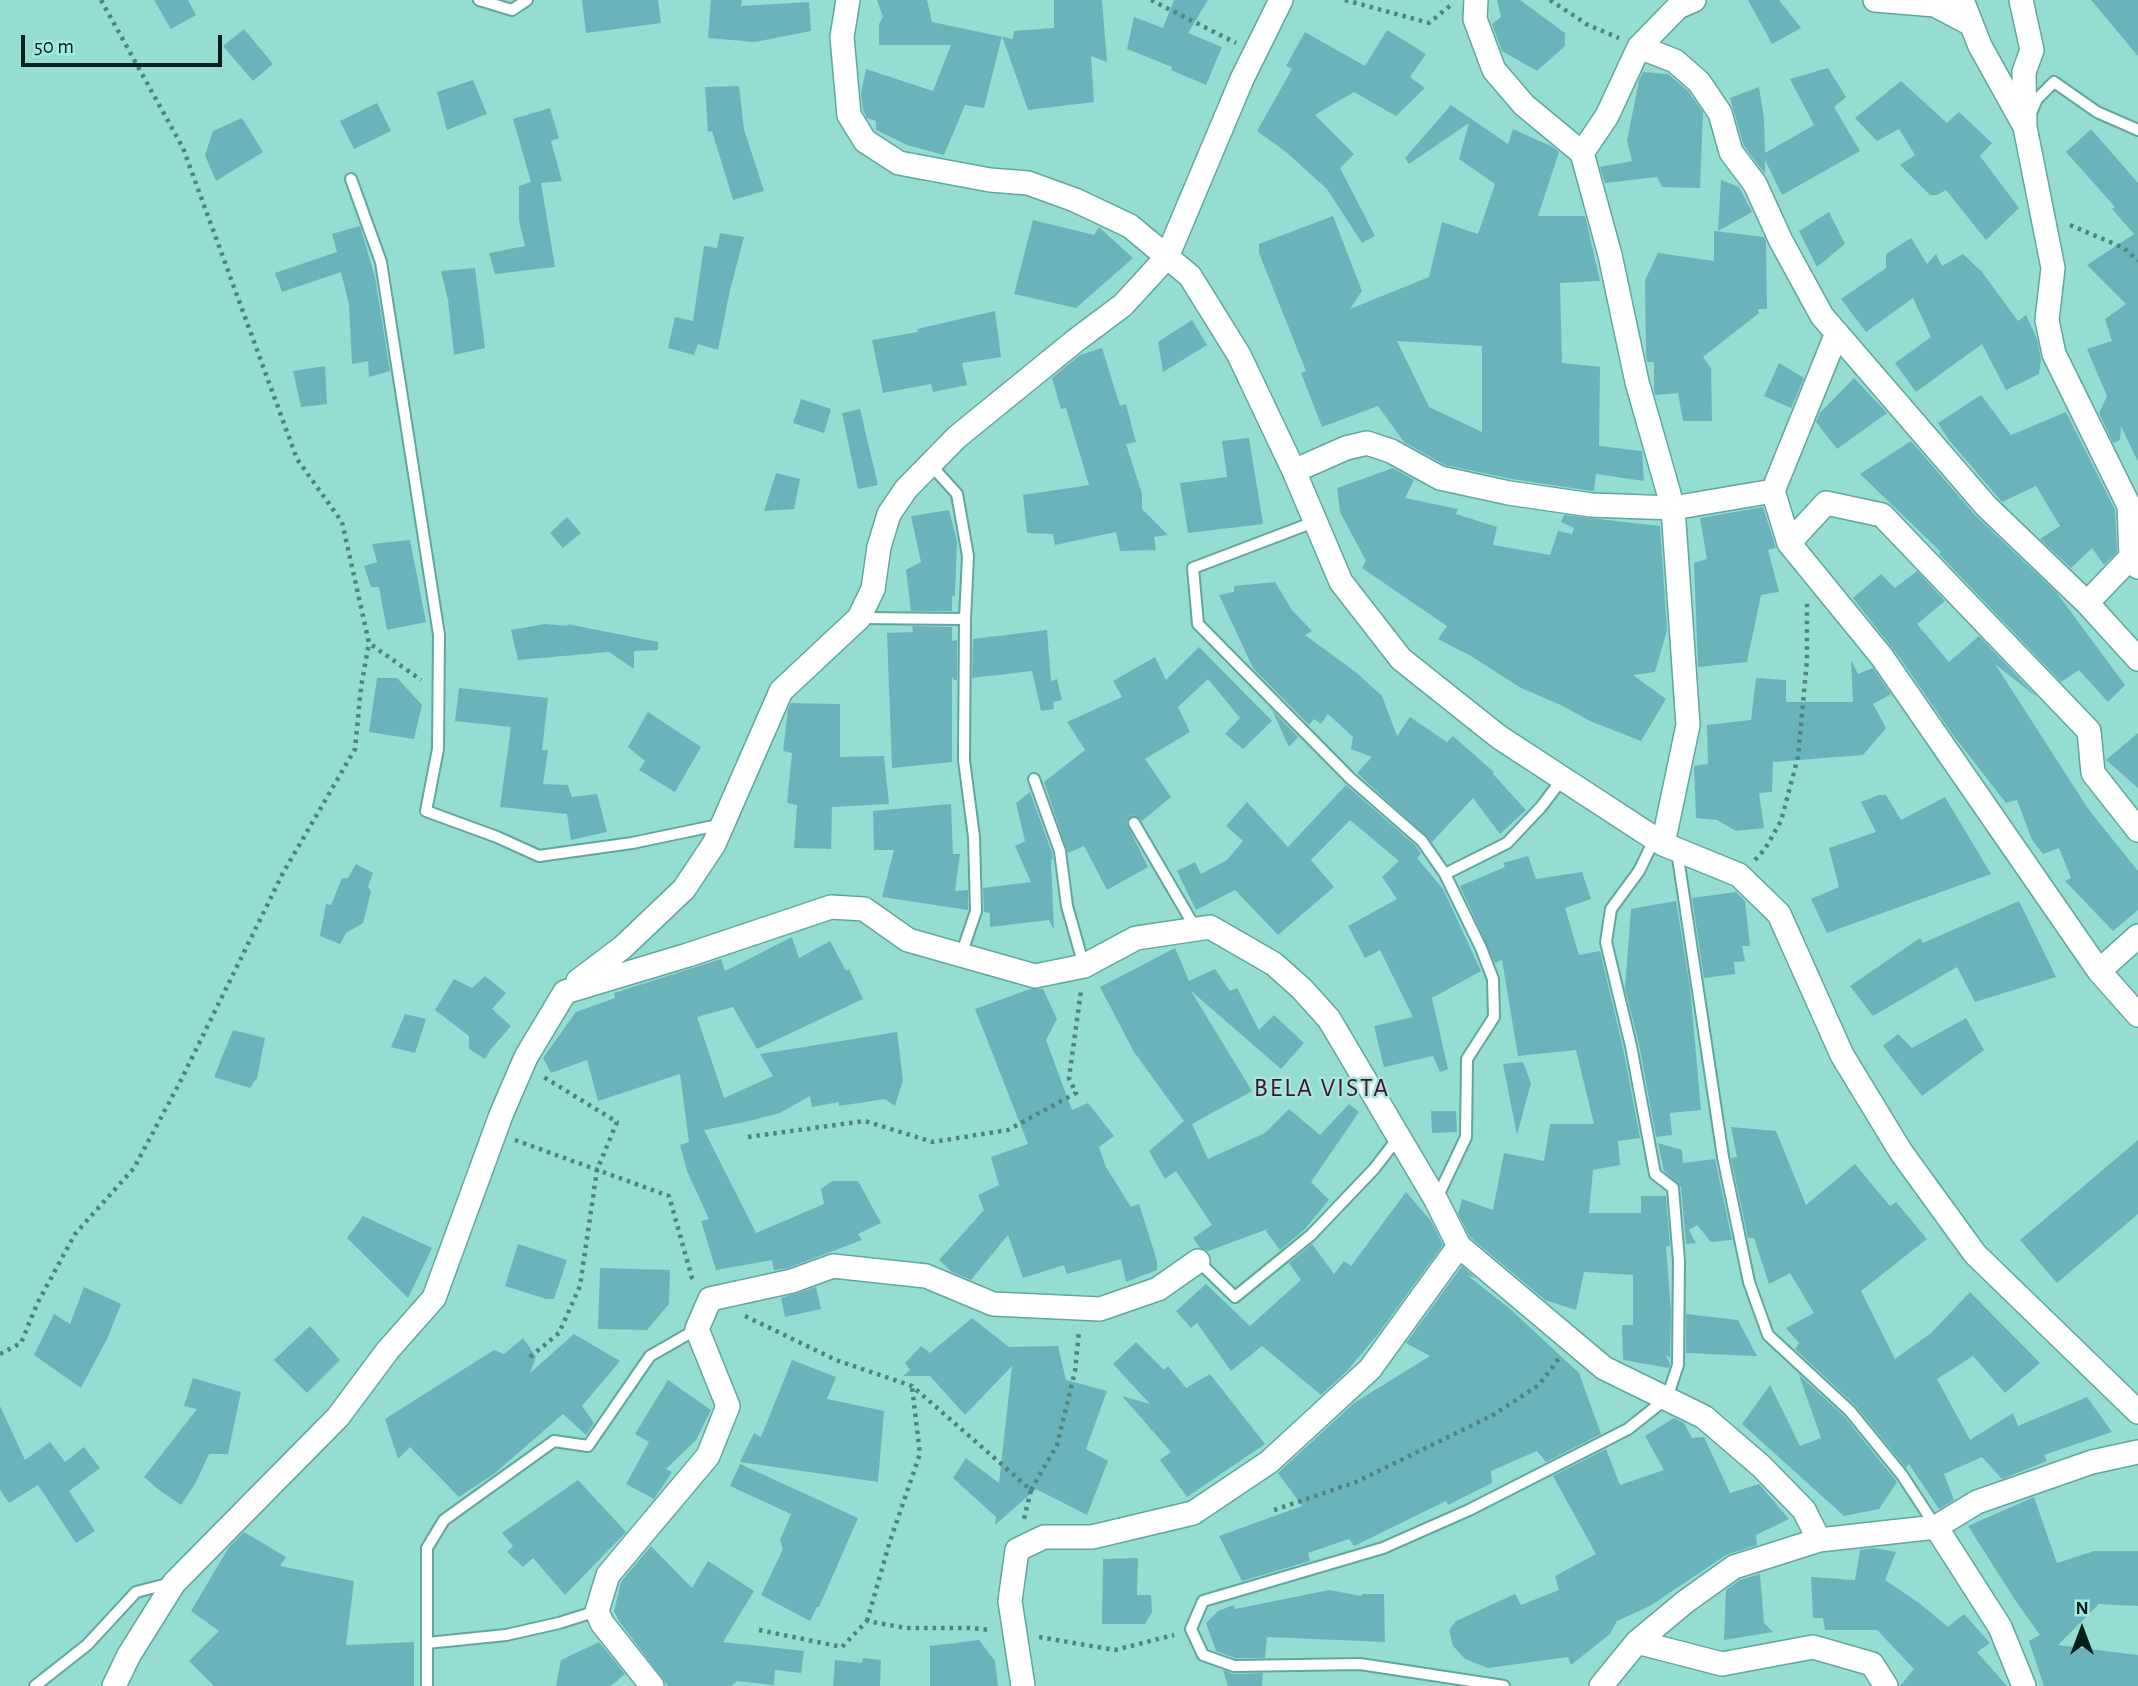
<!DOCTYPE html>
<html>
<head>
<meta charset="utf-8">
<style>
  body { margin:0 }
  #map { position:relative; width:2138px; height:1686px; overflow:hidden; background:#95ddd3; font-family:"Alegreya Sans",sans-serif }
  canvas { display:block }
  .north { position:absolute; left:2047px; top:1595px; width:70px; height:70px; -webkit-text-stroke:5px #a2eae1; paint-order:stroke; rotate:0deg; font-size:19px; font-weight:700; line-height:28px; text-align:center; color:#011e1b }
  .north::after { content:''; display:block; margin:auto; width:24px; height:32px; background:#011e1b; clip-path:polygon(50% 0,100% 100%,50% 72%,0 100%) }
  .scale { position:absolute; left:21px; top:35px; width:201px; height:32px; box-sizing:border-box; border:4px solid #011e1b; border-top:0; padding-left:9px; font-size:21px; line-height:24px; white-space:nowrap; color:#011e1b; -webkit-text-stroke:5px #a2eae1; paint-order:stroke }
</style>
</head>
<body>
<div id="map">
<canvas width="2138" height="1686"></canvas>
<div class="north">N</div>
<div class="scale">50 m</div>
</div>
<script>
const context = document.querySelector('canvas').getContext('2d');
context.lineJoin = 'round';
function fillPath(path, color) {
  context.fillStyle = color;
  context.fill(path, 'evenodd');
}
function toPath(rows) {
  const path = new Path2D();
  for (const r of rows) {
    path.moveTo(r[0], r[1]);
    for (let i = 2; i < r.length; i += 2) path.lineTo(r[i], r[i + 1]);
  }
  return path;
}
function strokePath(path, color, width, dash) {
  context.strokeStyle = color;
  context.lineWidth = width;
  context.lineCap = dash ? 'butt' : 'round';
  context.setLineDash(dash || []);
  context.stroke(path);
}
function drawText(font, color, halo, rows, align = 'center') {
  context.font = font + ' "Alegreya Sans",sans-serif';
  context.lineWidth = 5;
  context.setLineDash([]);
  context.textBaseline = 'middle';
  context.strokeStyle = halo;
  context.fillStyle = color;
  for (const [text, x, y, turn = 0] of rows) {
    context.save();
    context.translate(x, y);
    context.rotate((+turn || 0) * Math.PI / 180);
    context.textAlign = isNaN(turn) ? turn : align;
    if (halo) context.strokeText(text, 0, 0);
    context.fillText(text, 0, 0);
    context.restore();
  }
}
fillPath(toPath([
  [154,0,188,0,196,15,171,29],
  [582,0,658,0,661,23,586,33],
  [711,0,742,0,741,6,809,2,811,31,755,42,708,38],
  [877,0,927,0,932,22,1013,39,1014,31,1054,28,1054,0,1102,0,1107,62,1091,56,1094,102,1028,110,1002,36,984,108,965,105,944,155,907,145,876,130,876,121,867,118,863,110,861,93,866,69,933,91,951,45,879,45,879,24,883,17],
  [1174,0,1208,0,1188,33,1222,47,1206,85,1171,70,1172,67,1127,49,1134,17,1163,28],
  [1497,0,1520,0,1565,33,1565,46,1537,71,1502,51,1492,24,1501,17],
  [1748,0,1779,0,1801,28,1772,44],
  [2091,0,2138,0,2138,56],
  [244,29,273,64,253,81,223,46],
  [1387,30,1426,54,1410,77,1425,88,1396,116,1354,92,1315,115,1354,154,1340,168,1375,236,1362,243,1327,189,1286,152,1257,131,1292,69,1286,66,1305,32,1365,66],
  [1828,68,1846,97,1834,107,1860,151,1782,195,1765,160,1765,174,1744,146,1730,98,1759,87,1764,118,1765,153,1814,125,1790,79],
  [1643,72,1668,74,1688,91,1703,112,1700,188,1662,187,1657,177,1605,183,1600,167,1632,161,1627,141,1639,80],
  [473,80,487,114,447,130,437,92],
  [1901,81,1947,123,1959,112,1992,143,1980,156,2019,208,1986,240,1946,190,1937,195,1930,195,1900,165,1915,155,1899,129,1877,141,1855,118],
  [739,86,744,129,764,191,733,200,712,131,708,132,705,87],
  [377,103,391,131,354,149,340,121],
  [1451,105,1508,144,1513,129,1553,147,1559,152,1538,216,1585,216,1600,281,1560,283,1562,363,1600,367,1599,446,1642,451,1644,481,1596,474,1594,491,1592,491,1512,479,1445,465,1404,442,1378,406,1322,427,1301,373,1306,371,1259,253,1259,244,1333,216,1362,291,1350,309,1429,277,1442,222,1478,234,1495,184,1459,159,1469,123,1409,164,1405,158],
  [1397,341,1482,346,1482,432,1429,407],
  [550,108,559,138,551,141,562,181,541,183,555,267,495,274,489,253,525,246,519,221,519,186,531,182,513,119],
  [242,118,263,152,216,181,205,155,213,131],
  [2091,129,2138,183,2138,462,2121,426,2120,440,2113,443,2099,413,2107,396,2087,349,2112,341,2105,319,2126,304,2087,265,2134,234,2112,209,2115,207,2066,152],
  [1721,180,1739,187,1752,212,1718,231],
  [1829,212,1845,244,1817,267,1799,231],
  [1033,220,1094,235,1099,227,1133,258,1076,308,1014,294],
  [360,226,375,277,390,371,369,377,368,361,352,364,349,305,341,272,282,292,275,273,337,252,332,234],
  [1714,231,1764,237,1766,241,1767,309,1758,309,1759,313,1703,357,1711,368,1712,421,1683,421,1678,393,1655,395,1654,390,1654,362,1647,362,1646,356,1645,280,1658,253,1714,261],
  [720,233,744,237,730,290,718,350,698,344,694,355,668,348,675,317,693,321,704,246,717,248],
  [1911,238,1927,264,1936,254,1942,266,1963,254,1982,272,2018,321,2026,315,2037,339,2041,359,2039,374,2006,390,1982,344,1916,392,1895,363,1931,337,1913,298,1866,332,1841,299,1886,268,1886,254],
  [475,268,485,348,454,355,448,300,441,271],
  [995,311,1001,357,962,363,967,385,933,392,931,384,883,393,872,340,918,332,917,329],
  [1192,320,1207,345,1163,372,1158,342],
  [1102,348,1120,406,1126,404,1136,442,1126,444,1142,494,1142,509,1168,535,1154,537,1156,550,1120,551,1116,532,1055,545,1053,534,1027,533,1023,495,1089,485,1066,408,1061,409,1052,378,1080,355],
  [1779,363,1804,378,1791,408,1764,396],
  [325,366,327,404,301,407,293,371],
  [1854,378,1887,413,1837,449,1816,422,1820,413],
  [1981,395,2011,435,2066,412,2115,510,2117,552,2104,565,2092,548,2071,568,2040,539,2060,526,2036,486,2002,502,1949,440,1938,423],
  [801,399,831,409,824,433,793,423],
  [860,409,878,485,858,489,842,413],
  [1249,438,1263,524,1188,533,1180,483,1227,477,1222,441],
  [1911,441,1975,515,2057,593,2125,685,2108,702,2079,670,2061,682,1939,554,1941,552,1860,474],
  [1393,468,1414,480,1405,498,1458,509,1456,514,1497,527,1493,545,1550,555,1558,531,1572,534,1574,528,1561,522,1564,515,1660,526,1667,630,1655,672,1633,675,1666,699,1641,741,1590,721,1563,706,1521,688,1471,656,1438,639,1447,626,1362,568,1366,561,1340,512,1337,488],
  [776,473,800,479,794,509,764,511],
  [1763,507,1776,548,1768,550,1779,592,1761,595,1747,662,1698,667,1694,563,1707,559,1700,518],
  [949,510,957,541,955,596,952,596,952,611,911,611,906,570,921,562,911,516],
  [567,517,581,533,563,548,550,533],
  [410,540,426,622,387,630,379,587,371,587,364,566,377,562,372,544],
  [1917,571,1945,601,1917,624,1949,662,1979,636,2038,698,1995,664,2089,810,2138,871,2138,910,2113,931,2065,881,2071,878,2059,848,2043,854,2032,840,2017,800,2006,803,1953,735,1900,658,1853,598,1881,574,1895,588],
  [1275,582,1292,610,1312,631,1305,635,1357,673,1382,696,1397,736,1410,717,1447,742,1453,736,1494,772,1493,774,1526,810,1500,834,1473,798,1432,842,1357,773,1372,757,1351,749,1353,737,1328,714,1321,724,1314,719,1309,725,1253,668,1219,595,1234,592,1234,586],
  [545,624,569,626,567,624,658,642,658,650,634,651,634,669,609,652,518,660,511,630],
  [912,626,952,627,952,641,957,640,957,680,954,680,952,677,952,762,892,768,887,633,913,632],
  [1047,630,1051,681,1057,679,1062,700,1053,702,1054,709,1041,711,1032,671,972,678,973,639],
  [1199,647,1272,721,1243,749,1225,734,1240,718,1208,679,1178,707,1190,732,1145,759,1171,797,1142,821,1133,815,1126,822,1148,867,1107,890,1084,846,1068,853,1044,782,1085,750,1067,722,1122,697,1113,681,1155,657,1166,680],
  [1851,660,1858,674,1873,668,1891,694,1873,704,1886,728,1863,755,1773,762,1772,792,1759,793,1764,828,1736,831,1717,820,1696,818,1694,766,1708,764,1707,725,1751,720,1756,678,1786,680,1786,702,1853,702],
  [377,678,397,678,422,705,414,739,369,732],
  [459,688,548,698,542,750,548,750,543,784,568,785,572,797,597,794,607,832,571,840,567,814,500,807,511,727,455,721],
  [791,703,840,704,840,757,884,756,889,804,832,807,831,849,794,848,797,805,787,803,792,753,783,751,788,709],
  [1272,710,1298,737,1289,747],
  [648,712,701,747,675,792,639,770,645,761,628,747],
  [2138,733,2138,788,2106,760],
  [1346,785,1416,846,1421,854,1417,858,1443,889,1481,971,1432,998,1448,1069,1440,1072,1433,1056,1384,1067,1374,1026,1413,1017,1380,950,1365,958,1348,926,1397,899,1382,877,1399,861,1350,820,1311,860,1334,887,1278,935,1235,890,1196,910,1177,871,1195,862,1201,874,1227,860,1243,841,1226,826,1247,802,1288,847],
  [1030,792,1052,853,1053,859,1051,860,1054,930,1049,920,990,927,990,913,984,912,983,888,1031,882,1015,846,1025,841,1016,803],
  [1879,795,1886,795,1901,820,1945,797,1991,874,1827,933,1811,899,1839,887,1829,848,1876,832,1861,802],
  [951,804,953,854,960,854,955,891,968,890,968,910,882,897,894,850,874,850,873,811],
  [1528,856,1536,879,1582,872,1591,899,1565,908,1579,955,1600,951,1623,1048,1640,1138,1618,1141,1620,1165,1593,1170,1589,1213,1641,1213,1641,1196,1666,1196,1670,1246,1666,1246,1671,1312,1670,1358,1665,1354,1670,1364,1669,1368,1623,1360,1622,1325,1633,1325,1633,1275,1584,1272,1576,1310,1545,1300,1470,1237,1458,1214,1462,1199,1493,1210,1504,1153,1544,1161,1550,1124,1594,1124,1576,1050,1518,1056,1502,960,1495,963,1460,886,1505,867,1503,863],
  [356,864,373,873,368,887,371,892,363,923,346,933,340,944,320,936,326,904,331,905,342,878,348,878],
  [1736,892,1745,901,1750,946,1742,946,1745,961,1734,962,1735,974,1704,978,1692,898],
  [1676,901,1690,987,1701,1110,1670,1113,1672,1135,1656,1137,1639,1044,1625,988,1631,909],
  [2019,901,2056,977,1975,1002,1957,967,1873,1016,1850,986,1920,938,1923,943],
  [792,937,799,958,830,941,846,971,849,969,863,999,757,1049,733,1007,697,1017,724,1098,773,1076,760,1054,897,1032,903,1080,895,1106,885,1099,839,1106,839,1102,812,1107,810,1096,780,1113,745,1122,704,1130,756,1233,824,1204,821,1189,832,1181,858,1181,881,1223,858,1234,862,1240,788,1268,774,1270,772,1260,716,1270,701,1221,709,1219,687,1171,680,1145,689,1142,680,1074,598,1101,587,1060,551,1073,543,1058,576,1012,615,998,614,993,721,959,725,971],
  [1175,948,1189,981,1215,969,1230,991,1237,988,1259,1030,1274,1015,1304,1043,1281,1069,1191,991,1252,1091,1192,1124,1208,1159,1265,1133,1289,1109,1320,1135,1349,1104,1359,1112,1311,1182,1329,1200,1304,1230,1280,1250,1266,1231,1268,1229,1208,1251,1200,1248,1193,1238,1212,1225,1176,1171,1165,1179,1149,1151,1184,1121,1134,1052,1100,987],
  [485,976,506,993,492,1009,511,1026,491,1049,485,1059,469,1049,469,1036,435,1010,454,979,472,988],
  [1030,989,1043,989,1057,1019,1046,1040,1072,1110,1088,1103,1114,1136,1099,1147,1106,1167,1131,1207,1139,1204,1157,1261,1157,1270,1126,1282,1121,1259,1067,1274,1064,1265,1023,1278,1008,1235,971,1280,952,1272,939,1260,984,1210,978,1195,999,1185,991,1157,1028,1144,975,1009],
  [405,1014,426,1019,415,1053,391,1047],
  [1966,1018,1984,1050,1922,1096,1883,1046,1898,1034,1912,1048],
  [233,1030,265,1038,257,1078,250,1088,214,1077],
  [1523,1062,1531,1083,1517,1135,1503,1064],
  [1431,1111,1456,1111,1457,1132,1432,1133],
  [1731,1127,1776,1131,1806,1205,1855,1164,1890,1206,1896,1202,1927,1239,1861,1291,1895,1359,1931,1333,1970,1292,2040,1363,2005,1393,1973,1356,1937,1379,1970,1440,2013,1413,2018,1426,2087,1397,2112,1432,2044,1455,2047,1461,2002,1479,1982,1457,1944,1474,1954,1500,1939,1509,1909,1464,1906,1468,1855,1405,1795,1349,1799,1343,1786,1328,1814,1313,1790,1273,1769,1284,1754,1238,1748,1238,1731,1158,1737,1157],
  [2138,1140,2138,1214,2057,1283,2020,1240],
  [1658,1143,1682,1150,1683,1163,1715,1159,1732,1240,1711,1242,1697,1225,1689,1230,1696,1243,1686,1244,1681,1187,1664,1171],
  [1406,1192,1431,1221,1443,1245,1378,1334,1347,1371,1321,1395,1262,1346,1231,1371,1197,1323,1191,1328,1176,1311,1206,1284,1250,1326,1301,1280,1289,1263,1312,1244,1334,1274,1344,1261,1351,1266],
  [363,1216,432,1248,408,1298,347,1238],
  [518,1244,567,1260,554,1299,546,1299,505,1286],
  [1462,1266,1475,1278,1467,1275,1509,1308,1579,1373,1601,1434,1546,1462,1537,1451,1491,1471,1492,1483,1448,1505,1446,1501,1354,1546,1349,1539,1308,1553,1310,1561,1242,1581,1219,1536,1302,1506,1278,1473,1354,1403,1430,1356,1406,1343],
  [600,1268,670,1270,669,1304,647,1330,598,1329],
  [84,1287,121,1304,108,1337,81,1388,34,1355,54,1314,70,1324],
  [816,1287,821,1309,785,1317,781,1298],
  [1686,1314,1738,1320,1757,1356,1686,1353],
  [972,1318,1009,1347,1058,1346,1066,1380,1107,1391,1086,1449,1108,1461,1087,1515,1036,1489,995,1525,996,1517,953,1478,966,1458,999,1483,1012,1366,965,1415,930,1376,903,1376,910,1370,905,1363,921,1346,930,1353],
  [310,1326,340,1360,307,1393,274,1360],
  [574,1334,620,1361,582,1406,594,1423,586,1435,563,1414,495,1473,459,1497,410,1447,398,1459,385,1419,494,1350,504,1354,523,1338,536,1357,530,1373],
  [1136,1342,1164,1370,1168,1366,1186,1388,1210,1374,1265,1444,1187,1497,1160,1460,1171,1452,1122,1396,1150,1404,1113,1364],
  [792,1360,836,1377,827,1399,884,1411,878,1482,740,1462,754,1433,761,1437],
  [1799,1375,1844,1416,1897,1482,1879,1509,1844,1516,1742,1424,1770,1385,1800,1446,1821,1438],
  [193,1378,241,1392,228,1454,209,1454,195,1484,181,1505,159,1490,144,1477,197,1409,184,1406],
  [668,1380,711,1410,696,1440,666,1469,672,1472,654,1499,626,1484,649,1442,635,1434],
  [0,1406,25,1460,50,1442,65,1462,84,1447,100,1468,69,1491,95,1531,76,1543,38,1485,9,1503,0,1490],
  [1674,1418,1684,1423,1692,1438,1704,1437,1730,1493,1759,1484,1789,1519,1756,1535,1757,1545,1726,1555,1650,1606,1617,1621,1610,1634,1571,1665,1568,1657,1488,1668,1465,1659,1453,1646,1449,1630,1456,1621,1515,1594,1521,1605,1559,1590,1555,1576,1596,1554,1553,1476,1606,1449,1620,1485,1664,1470,1645,1436],
  [740,1464,858,1518,819,1607,817,1607,810,1621,761,1595,783,1549,780,1540,791,1514,730,1486],
  [578,1480,626,1532,565,1595,533,1558,523,1567,507,1552,513,1546,502,1533],
  [2034,1497,2057,1563,2094,1551,2138,1551,2138,1606,2099,1604,2058,1645,2138,1655,2138,1686,2044,1686,2029,1641,2040,1635,2017,1603,1968,1526],
  [244,1532,286,1557,280,1566,354,1581,346,1645,414,1642,414,1686,214,1686,189,1661,219,1631,191,1611,229,1547],
  [651,1546,692,1588,708,1561,754,1591,723,1642,804,1651,801,1673,775,1670,774,1685,737,1681,731,1686,668,1686,619,1621,614,1611,621,1582],
  [1874,1548,1896,1552,1885,1580,1919,1603,1948,1627,1964,1614,1990,1643,1977,1652,2007,1686,1900,1686,1914,1669,1877,1630,1825,1630,1823,1618,1813,1618,1811,1577,1855,1580,1860,1550],
  [1138,1558,1137,1595,1151,1595,1152,1612,1145,1624,1102,1624,1103,1559],
  [1760,1574,1764,1623,1773,1632,1724,1640,1726,1590,1740,1580],
  [1329,1590,1362,1596,1362,1594,1384,1594,1385,1642,1267,1637,1265,1658,1235,1658,1216,1651,1206,1623,1218,1611,1234,1605,1235,1609],
  [979,1640,995,1661,998,1686,930,1686,930,1646],
  [599,1642,625,1674,611,1686,556,1686,561,1660],
  [863,1658,881,1660,880,1686,833,1686,835,1660,862,1663],
  [1223,1670,1234,1674,1263,1673,1262,1686,1228,1686]
]), '#6bb3bb');
const lane = toPath([
  [479,0,512,10,527,0],
  [2031,113,2037,99,2054,82,2097,112,2138,130],
  [351,179,381,262,439,635,438,749,426,811,497,837,539,856,632,843,723,824],
  [930,464,957,494,968,556,965,619],
  [1314,522,1193,568,1198,624,1350,778,1422,841,1445,874],
  [859,618,965,619,964,760,974,837,976,911,961,955],
  [1034,779,1060,851,1067,906,1084,966],
  [1134,823,1196,929],
  [1677,851,1723,1157,1749,1282,1768,1335,1850,1411,1902,1475,1936,1527],
  [1437,1198,1466,1137,1467,1059,1494,1017,1493,979,1481,948,1445,874,1507,843,1541,807,1563,778],
  [1198,1261,1235,1297,1311,1235,1374,1169,1398,1138],
  [427,1643,506,1635,559,1623,597,1611],
  [35,1686,87,1645,136,1592,171,1583],
  [427,1686,427,1548,444,1520,554,1441,588,1446,650,1356,697,1329],
  [1504,1686,1360,1664,1234,1666,1203,1655,1191,1629,1203,1601,1383,1548,1469,1510,1628,1429,1667,1398,1678,1365,1679,1261,1673,1188,1655,1174,1631,1046,1606,942,1611,909,1639,871,1655,838]
]);
const street = toPath([
  [848,0,842,37,849,115,865,141,899,163,990,180,1028,183,1075,200,1130,226,1190,276,1239,355,1294,471,1341,582,1401,659,1499,737,1663,844,1739,875,1779,914,1842,1055,1901,1152,1975,1254,2138,1412],
  [1476,0,1475,19,1494,70,1524,105,1582,153,1610,255,1637,382,1673,508,1688,725,1663,844],
  [1875,0,1935,5,1971,24],
  [1962,0,1980,46,2024,125],
  [2021,0,2032,50,2024,72,2025,127,2053,268,2047,320,2054,354,2129,506,2131,557,2138,567],
  [1639,47,1678,7,1694,0],
  [1582,153,1607,116,1639,47,1675,61,1699,82,1720,113,1731,152,1755,184,1781,241,1822,316,1986,506,2087,603,2138,659],
  [1837,333,1773,491,1789,543,1882,657,2099,971,2138,1015],
  [1294,471,1346,448,1367,443,1391,451,1440,478,1509,493,1591,505,1673,508,1773,491],
  [1789,543,1826,503,1882,515,2089,731,2093,773,2138,830],
  [2087,603,2131,557],
  [2099,971,2138,936],
  [578,981,623,947,684,889,714,844,781,691,859,618,873,589,879,547,889,514,906,489,957,437,1075,341,1123,305,1167,257,1242,79,1281,0],
  [1936,1527,2000,1627,2024,1686],
  [1637,1642,1722,1664,1813,1647,1872,1664,1886,1686],
  [114,1686,129,1655,174,1583,338,1417,388,1350,434,1298,501,1115,526,1057,565,992,688,955,831,907,864,909,908,940,1035,976,1084,966,1136,938,1210,927,1274,964,1302,989,1329,1019,1436,1200,1459,1246,1604,1368,1704,1417,1761,1466,1804,1510,1819,1540,1936,1527,1977,1502,2092,1462,2138,1452],
  [652,1686,602,1623,597,1611,608,1575,708,1456,728,1406,697,1329,710,1299,792,1281,833,1266,926,1276,993,1304,1100,1309,1158,1289,1198,1261],
  [1023,1686,1010,1601,1017,1550,1044,1537,1092,1537,1193,1513,1269,1462,1370,1369,1459,1246],
  [1601,1686,1637,1642,1685,1602,1734,1567,1819,1540]
]);
strokePath(lane, '#60a79e', 14);
strokePath(street, '#60a79e', 26);
strokePath(toPath([
  [101,0,183,148,297,459,342,522,369,643,421,680],
  [1151,0,1236,43],
  [1345,0,1429,23,1451,5],
  [1550,0,1588,25,1619,38],
  [2070,225,2124,248,2138,261],
  [1755,860,1765,849,1781,821,1798,757,1807,660,1807,603],
  [748,1137,865,1121,933,1142,1008,1130,1076,1093,1069,1078,1081,991],
  [515,1140,669,1196,692,1278,695,1282],
  [745,1316,836,1360,912,1386,1031,1490,1024,1519],
  [0,1354,21,1343,37,1304,75,1234,134,1168,180,1082,283,873,355,749,361,687,369,643],
  [530,1357,559,1333,580,1286,597,1170,617,1122,542,1076],
  [1031,1490,1057,1445,1075,1371,1079,1331],
  [1274,1510,1356,1482,1493,1415,1539,1385,1559,1358],
  [867,1621,890,1541,920,1454,912,1387],
  [759,1630,842,1647,867,1621,906,1628,969,1628,992,1630],
  [1039,1637,1115,1650,1174,1635]
]), '#50847d', 4.5, [3.5, 5]);
strokePath(lane, '#fff', 10);
strokePath(street, '#fff', 23);
context.letterSpacing = '2px';
drawText('26px', '#510d25', '#a2eae1', [
  ["BELA VISTA",1322,1088]
]);
context.letterSpacing = '0px';
</script>
</body>
</html>
